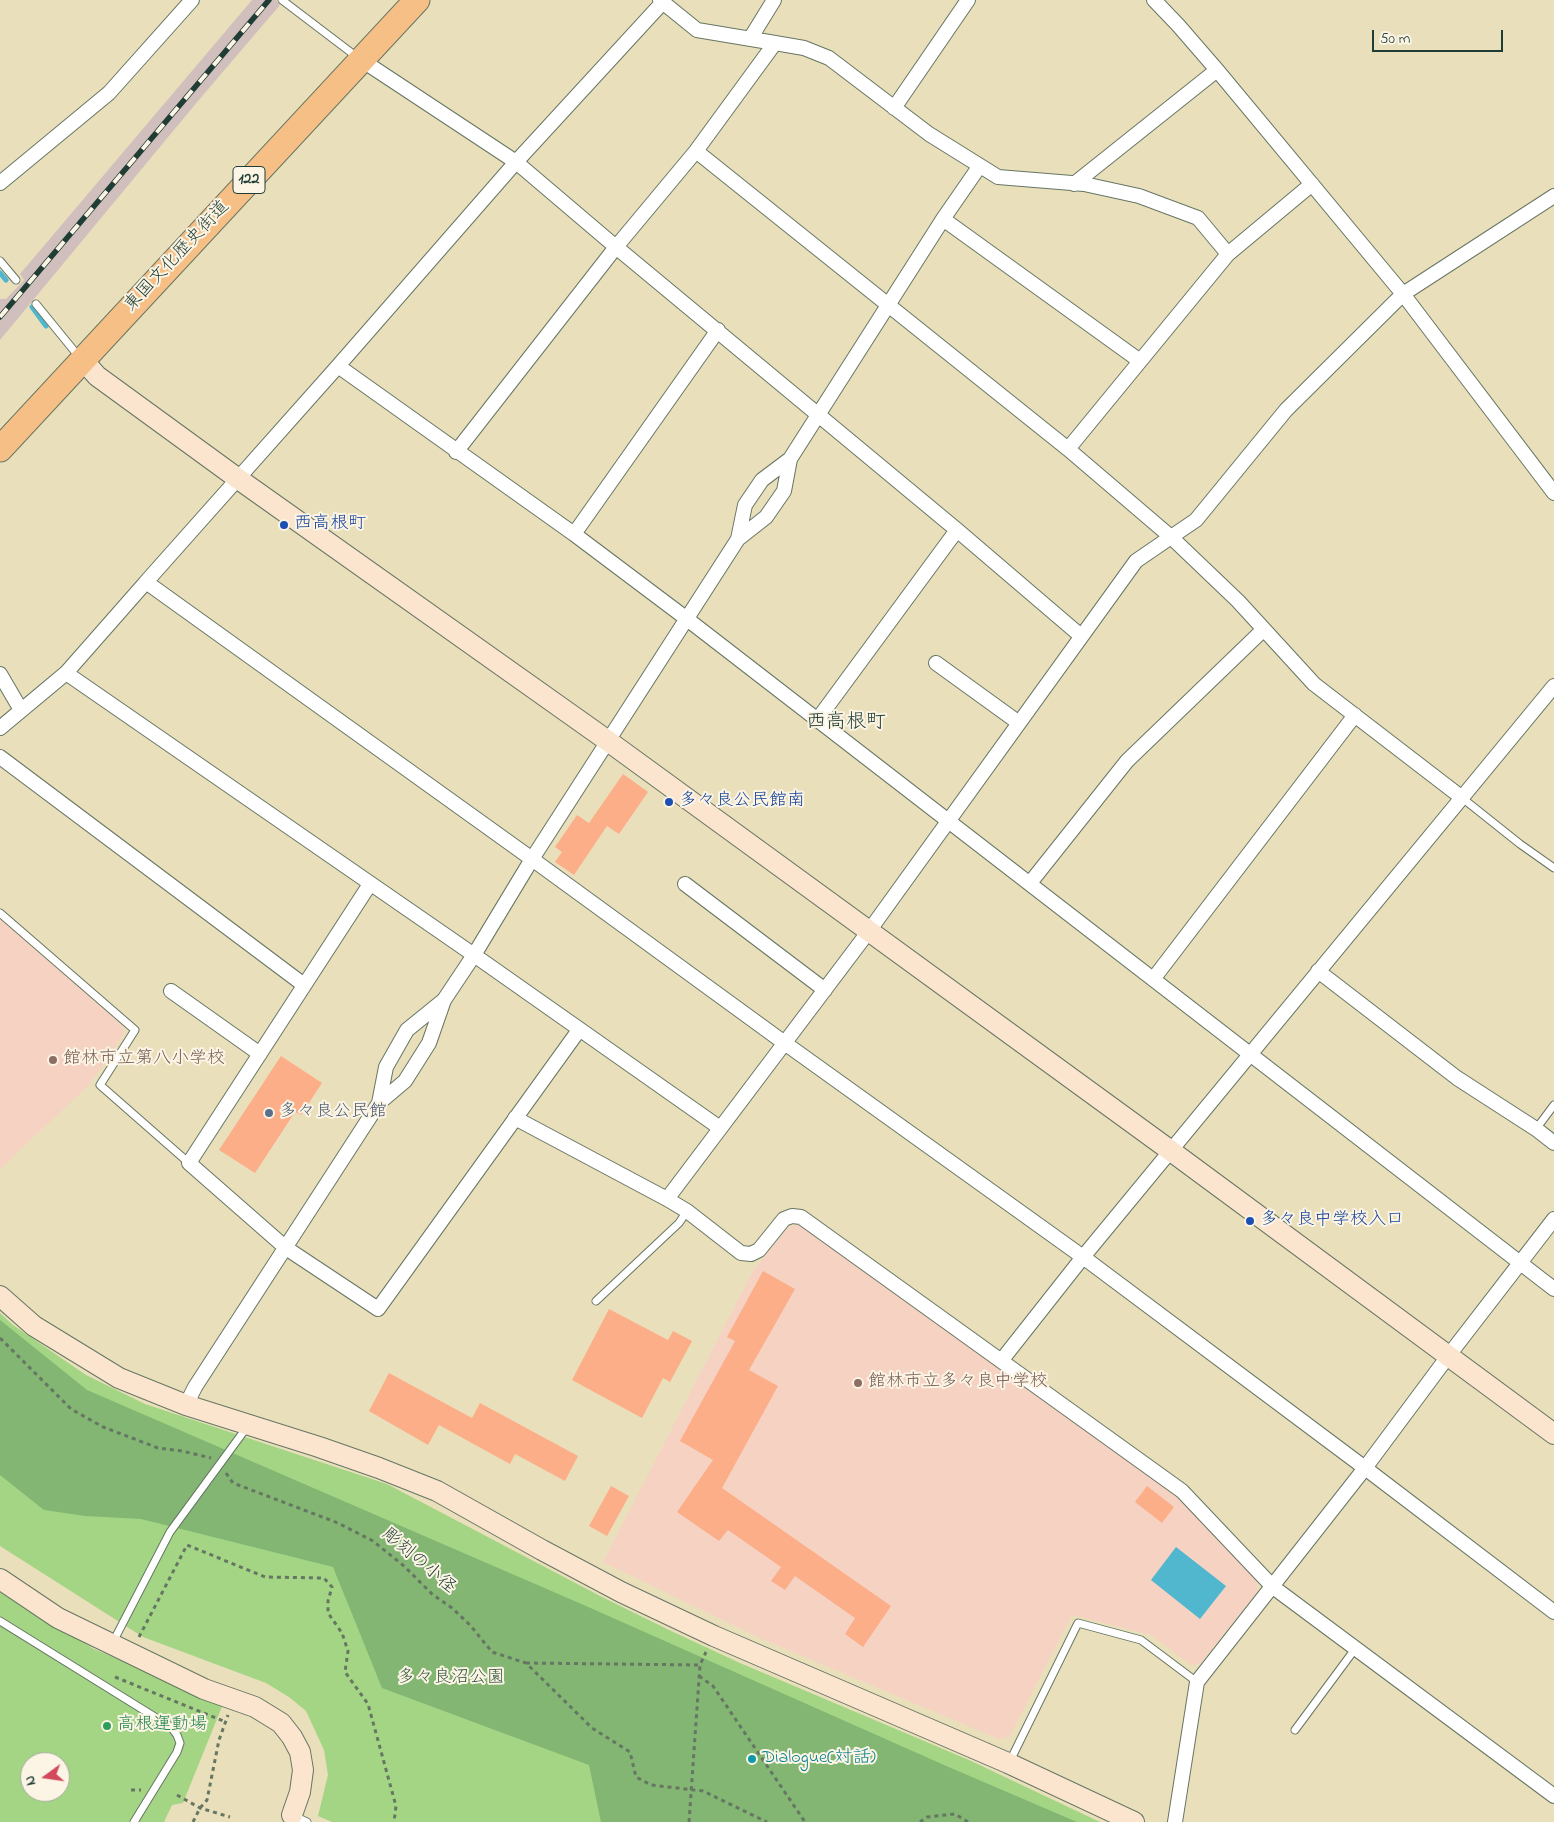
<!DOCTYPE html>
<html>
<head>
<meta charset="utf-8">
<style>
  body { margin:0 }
  #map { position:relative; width:1554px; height:1822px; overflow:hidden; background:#eadfbb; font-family:"Indie Flower",sans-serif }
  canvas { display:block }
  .north { position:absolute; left:20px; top:1752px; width:50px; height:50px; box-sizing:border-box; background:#fcf5e5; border:1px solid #a4ab9e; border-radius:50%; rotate:256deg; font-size:14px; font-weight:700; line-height:20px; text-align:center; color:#1f3d34 }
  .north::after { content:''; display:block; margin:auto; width:18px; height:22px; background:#d1495b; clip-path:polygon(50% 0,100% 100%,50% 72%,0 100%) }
  .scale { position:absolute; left:1372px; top:30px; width:131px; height:22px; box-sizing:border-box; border:2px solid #1f3d34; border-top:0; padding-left:6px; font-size:15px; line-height:18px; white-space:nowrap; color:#1f3d34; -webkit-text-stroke:4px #fcf5e5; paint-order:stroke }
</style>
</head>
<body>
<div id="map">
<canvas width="1554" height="1822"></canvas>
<div class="north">N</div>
<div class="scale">50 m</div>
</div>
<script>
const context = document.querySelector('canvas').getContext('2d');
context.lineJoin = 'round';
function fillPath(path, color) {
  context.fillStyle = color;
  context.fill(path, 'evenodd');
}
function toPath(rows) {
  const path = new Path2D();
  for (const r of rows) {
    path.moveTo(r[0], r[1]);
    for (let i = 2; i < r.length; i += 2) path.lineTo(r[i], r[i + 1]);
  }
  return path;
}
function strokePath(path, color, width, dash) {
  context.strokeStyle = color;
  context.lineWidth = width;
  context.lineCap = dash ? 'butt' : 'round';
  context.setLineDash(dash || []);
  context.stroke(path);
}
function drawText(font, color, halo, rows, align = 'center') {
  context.font = font + ' "Indie Flower","Klee One",sans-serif';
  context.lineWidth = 4;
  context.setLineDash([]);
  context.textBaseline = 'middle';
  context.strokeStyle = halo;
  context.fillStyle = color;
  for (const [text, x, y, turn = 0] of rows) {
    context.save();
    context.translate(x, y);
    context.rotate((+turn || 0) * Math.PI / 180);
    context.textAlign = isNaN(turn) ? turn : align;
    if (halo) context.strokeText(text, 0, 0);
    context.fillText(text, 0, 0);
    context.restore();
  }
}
fillPath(toPath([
  [0,919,122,1025,124,1034,89,1085,0,1169],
  [799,1224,1177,1496,1256,1579,1258,1591,1200,1664,1191,1665,1151,1635,1072,1615,1009,1737,999,1739,760,1638,603,1562,753,1271,787,1228]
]), '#f6d2c3');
fillPath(toPath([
  [252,0,276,0,280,5,198,101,0,340,0,299,6,299,24,280,20,274]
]), '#d1bfbd');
fillPath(toPath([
  [0,1313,13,1325,86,1375,145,1404,387,1484,602,1597,669,1630,740,1663,969,1760,1100,1822,332,1822,318,1816,328,1775,324,1750,306,1711,289,1697,266,1683,143,1637,0,1546],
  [0,1589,94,1649,223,1704,183,1803,172,1805,164,1822,0,1822],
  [30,1762,60,1762,60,1792,30,1792]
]), '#a3d584');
fillPath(toPath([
  [0,1320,87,1390,586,1606,944,1765,1077,1822,601,1822,589,1765,382,1688,333,1567,141,1519,85,1516,44,1510,0,1475]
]), '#82b672');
fillPath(toPath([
  [1176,1547,1226,1586,1200,1619,1151,1580]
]), '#50b7cf');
strokePath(toPath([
  [0,273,6,280],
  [32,307,46,326]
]), '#50b7cf', 5);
fillPath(toPath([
  [623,774,648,792,619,834,607,826,574,875,555,862,562,852,555,847,577,815,589,823],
  [281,1056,322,1083,301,1115,295,1112,255,1173,219,1150],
  [763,1271,795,1289,749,1370,778,1386,722,1488,891,1606,863,1647,845,1634,855,1618,795,1576,785,1590,771,1581,781,1567,728,1530,719,1541,677,1512,713,1460,680,1441,735,1341,727,1337],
  [609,1309,668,1340,673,1331,692,1341,670,1382,663,1378,642,1418,572,1380],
  [389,1373,472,1418,480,1403,578,1456,565,1481,515,1454,510,1464,439,1425,428,1445,369,1411],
  [611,1486,629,1496,607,1536,589,1526],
  [1147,1486,1174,1507,1162,1523,1135,1502]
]), '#fcae89');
const lane = toPath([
  [282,0,357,57],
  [0,261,16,280],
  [36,304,80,358],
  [1461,797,1520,844,1554,868],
  [0,913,135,1030,100,1085,189,1163],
  [1536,1129,1554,1105],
  [596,1301,679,1223,687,1211],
  [0,1621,171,1727,177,1735,180,1743,177,1752,134,1822],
  [113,1642,170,1532,247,1427],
  [1295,1730,1355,1649],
  [1010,1761,1078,1623,1141,1640,1197,1682],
  [294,1816,307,1822]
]);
const street = toPath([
  [660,0,697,30,775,43],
  [1154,0,1178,25,1217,70,1403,294,1554,493],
  [663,2,516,162,338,366,146,582,532,859,786,1044,1083,1257,1365,1468,1554,1612],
  [750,39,774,0],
  [360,59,516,162,616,247,696,151,775,43,804,48,829,58,929,134,998,177,1084,184,1139,196,1198,218,1228,254,1312,184],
  [894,108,968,0],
  [0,183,109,93,192,0],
  [1074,184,1217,70],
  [943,219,1140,361],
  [338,366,574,534,687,619,1554,1289],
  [1068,449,1228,254],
  [456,452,616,247,957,530,1081,636],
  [574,534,718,330],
  [738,539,745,505,762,480,790,459],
  [936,663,1019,723],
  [66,673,474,955,720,1128],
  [0,674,21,710],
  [818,719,957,530],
  [0,728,66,673,146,582],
  [0,757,304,985],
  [1461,797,1314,684,1238,601,1171,537,1196,520,1286,410,1403,294,1554,196],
  [1030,883,1127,761,1263,630],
  [370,884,189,1163,286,1248,378,1309,579,1030],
  [685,884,825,990],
  [1318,971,1457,1078,1536,1129,1554,1143],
  [1154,978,1355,715],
  [171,991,260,1054],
  [379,1103,386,1067,407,1030,444,1000],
  [515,1118,667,1199,687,1211,741,1253,751,1254,759,1250,784,1219,792,1216,801,1217,1182,1491,1273,1587,1554,1796],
  [667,1199,869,931,1136,561,1171,537,1068,449,696,151],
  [1001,1361,1083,1257,1554,686],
  [186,1405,195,1387,379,1103,405,1081,429,1043,444,1000,474,955,532,859,738,539,766,517,784,491,790,459,943,219,979,167],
  [1175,1822,1197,1682,1365,1468,1449,1355,1554,1219]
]);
const secondary = toPath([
  [83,360,97,376,237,478,608,741,1171,1151,1554,1434],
  [0,1296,34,1326,119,1378,186,1405,319,1447,379,1468,437,1491,542,1550,621,1592,714,1636,1008,1763,1134,1822],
  [0,1579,58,1618,204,1689,255,1707,281,1723,292,1737,300,1752,303,1770,300,1792,292,1815]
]);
const highway = toPath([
  [0,449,417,0]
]);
strokePath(lane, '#667663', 9);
strokePath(street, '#667663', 16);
strokePath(secondary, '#667663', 22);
strokePath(highway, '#667663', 27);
strokePath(toPath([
  [0,1338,71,1409,103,1427,158,1448,182,1451,211,1458],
  [226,1473,233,1483,338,1523,373,1541,404,1566,432,1594,452,1608,470,1625,492,1652,526,1663,592,1728,630,1752,636,1777,651,1785,703,1791,767,1822],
  [139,1637,187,1545,265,1577,324,1578,332,1587,328,1601,328,1613,342,1633,348,1651,345,1672,368,1704,396,1806,394,1822],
  [526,1663,700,1665],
  [699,1676,713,1686,805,1822],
  [115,1677,226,1722],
  [131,1790,141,1790],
  [177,1795,200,1808,230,1817],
  [193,1822,200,1808,207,1800,219,1740,228,1715],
  [689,1822,700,1665,706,1652],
  [920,1822,927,1817,955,1814,968,1822]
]), '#667663', 3, [4, 4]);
strokePath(lane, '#fff', 7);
strokePath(street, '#fff', 14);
strokePath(secondary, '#fbe5cf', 20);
strokePath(highway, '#f5bf86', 25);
const rail = toPath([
  [0,317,269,0]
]);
strokePath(rail, '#1f3d34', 5.5);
strokePath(rail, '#fcf5e5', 4, [11]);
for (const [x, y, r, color] of [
  [284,525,5,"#1a4fb4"],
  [669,802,5,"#1a4fb4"],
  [53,1060,5,"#8d6e63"],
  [269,1113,5,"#5c6f8a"],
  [1250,1221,5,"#1a4fb4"],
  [858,1383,5,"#8d6e63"],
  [107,1726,5,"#2e9e5b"],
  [752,1759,5,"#0f9aa8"]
]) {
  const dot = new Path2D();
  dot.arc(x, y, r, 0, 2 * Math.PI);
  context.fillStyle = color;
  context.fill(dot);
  strokePath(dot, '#fcf5e5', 2);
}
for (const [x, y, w] of [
  [249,180,32]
]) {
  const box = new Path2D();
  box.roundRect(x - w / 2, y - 13.5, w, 27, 4);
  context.fillStyle = '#fcf5e5';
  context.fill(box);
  strokePath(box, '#1f3d34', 1);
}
drawText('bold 16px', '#1f3d34', null, [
  ["122",249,180]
]);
drawText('18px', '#1f3d34', '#fcf5e5', [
  ["東国文化歴史街道",178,257,-47],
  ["彫刻の小径",418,1562,40]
]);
drawText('18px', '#164399', '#fcf5e5', [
  ["西高根町",294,525],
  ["多々良公民館南",679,802],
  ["多々良中学校入口",1260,1221]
], 'left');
drawText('18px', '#785e54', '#fcf5e5', [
  ["館林市立第八小学校",63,1060],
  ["館林市立多々良中学校",868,1383]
], 'left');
drawText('18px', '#4e5e75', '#fcf5e5', [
  ["多々良公民館",279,1113]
], 'left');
drawText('18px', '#395b44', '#fcf5e5', [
  ["多々良沼公園",451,1679]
]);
drawText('18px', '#27864d', '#fcf5e5', [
  ["高根運動場",117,1726]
], 'left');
drawText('18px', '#0d838f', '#fcf5e5', [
  ["Dialogue(対話)",762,1759]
], 'left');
drawText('20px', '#1f3d34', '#fcf5e5', [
  ["西高根町",846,724]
]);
</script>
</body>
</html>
